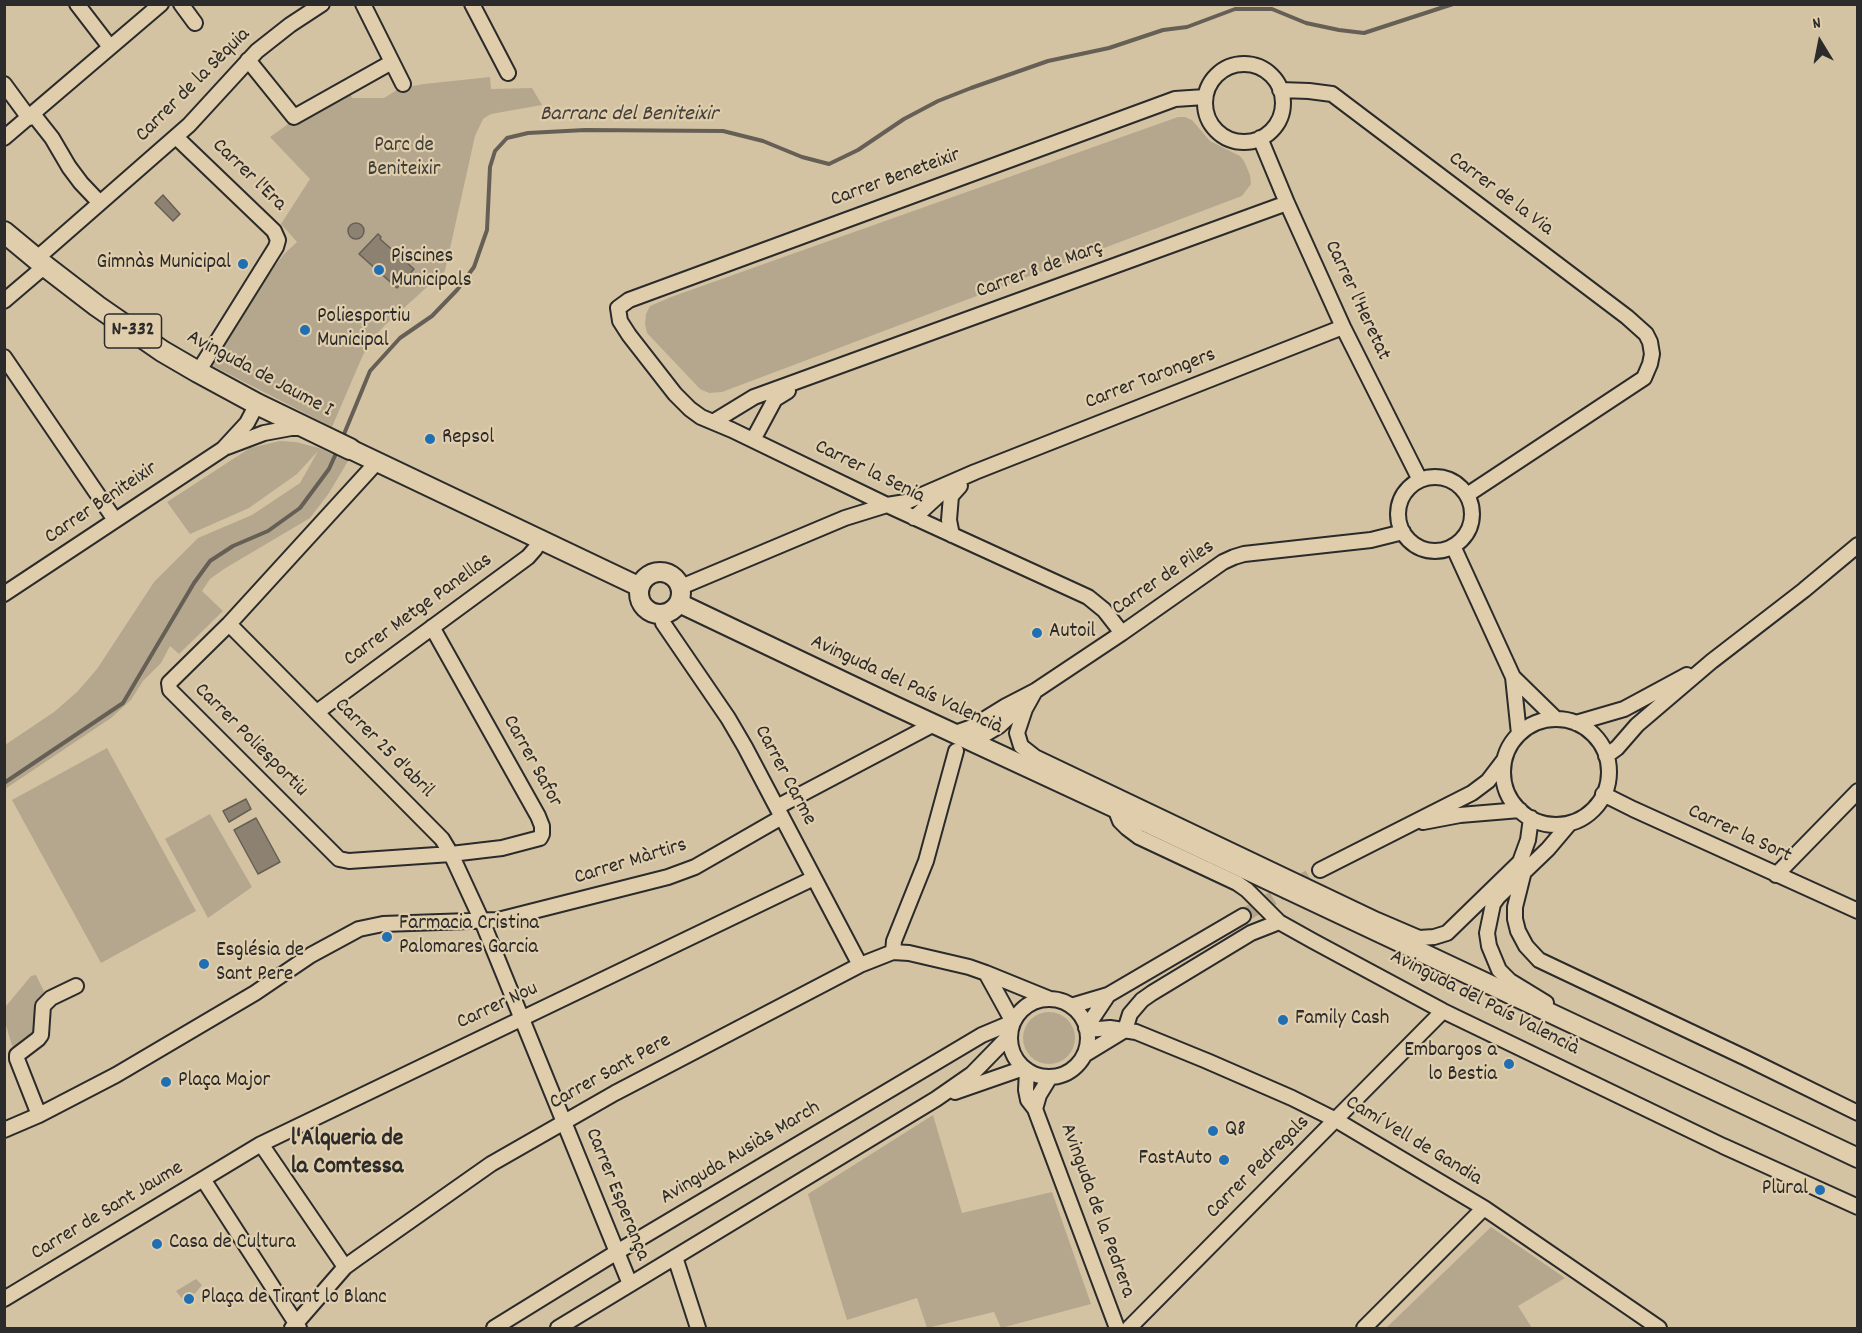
<!DOCTYPE html>
<html>
<head>
<meta charset="utf-8">
<style>
  body { margin:0 }
  #map { position:relative; width:1862px; height:1333px; overflow:hidden; background:#d4c3a3; font-family:Dekko,sans-serif }
  canvas { display:block }
  .frame { position:absolute; inset:0; border:6px solid #2b2b2b; pointer-events:none }
  .north { position:absolute; left:1790px; top:12px; width:60px; height:60px; -webkit-text-stroke:4px #dfcdab; paint-order:stroke; rotate:350deg; font-size:16px; font-weight:700; line-height:24px; text-align:center; color:#2b2b2b }
  .north::after { content:''; display:block; margin:auto; width:21px; height:27px; background:#2b2b2b; clip-path:polygon(50% 0,100% 100%,50% 72%,0 100%) }
</style>
</head>
<body>
<div id="map">
<canvas width="1862" height="1333"></canvas>
<div class="frame"></div>
<div class="north">N</div>
</div>
<script>
const context = document.querySelector('canvas').getContext('2d');
context.lineJoin = 'round';
function fillPath(path, color) {
  context.fillStyle = color;
  context.fill(path, 'evenodd');
}
function toPath(rows) {
  const path = new Path2D();
  for (const r of rows) {
    if (r.length === 3) {
      path.moveTo(r[0] + r[2], r[1]);
      path.arc(r[0], r[1], r[2], 0, 2 * Math.PI);
      continue;
    }
    path.moveTo(r[0], r[1]);
    for (let i = 2; i < r.length; i += 2) path.lineTo(r[i], r[i + 1]);
  }
  return path;
}
function strokePath(path, color, width, dash) {
  context.strokeStyle = color;
  context.lineWidth = width;
  context.lineCap = dash ? 'butt' : 'round';
  context.setLineDash(dash || []);
  context.stroke(path);
}
function drawText(font, color, halo, rows, align = 'center') {
  context.font = font + ' Dekko,sans-serif';
  context.lineWidth = 4.5;
  context.setLineDash([]);
  context.textBaseline = 'middle';
  context.strokeStyle = halo;
  context.fillStyle = color;
  for (const [text, x, y, turn = 0] of rows) {
    context.save();
    context.translate(x, y);
    context.rotate((+turn || 0) * Math.PI / 180);
    context.textAlign = isNaN(turn) ? turn : align;
    if (halo) context.strokeText(text, 0, 0);
    context.fillText(text, 0, 0);
    context.restore();
  }
}
fillPath(toPath([
  [490,77,491,89,532,88,542,105,491,114,483,119,475,136,445,271,386,324,374,337,363,355,332,427,213,366,225,337,248,302,284,254,297,242,281,224,310,179,270,137,291,122,349,91,352,98,384,98,400,88,424,84],
  [1178,117,1185,117,1192,120,1210,141,1240,156,1244,161,1250,175,1251,184,1242,196,722,392,709,393,700,389,647,333,645,324,646,314,650,306,671,297],
  [280,441,296,442,319,448,348,461,329,493,310,518,224,569,210,579,202,591,223,611,179,654,170,646,161,663,143,681,131,700,111,718,5,789,5,745,54,712,77,692,97,669,154,582,198,538,252,515,300,483,318,451,297,474,249,508,190,534,167,502,250,448],
  [107,748,196,911,101,963,12,800],
  [210,814,252,887,208,918,165,839],
  [36,975,44,991,39,1006,37,1033,13,1049,5,1022,4,1010,6,1006,31,976],
  [1049,1038,26],
  [933,1115,962,1213,1052,1192,1091,1304,1001,1328,994,1312,927,1328,917,1298,847,1320,808,1194],
  [1491,1227,1565,1278,1518,1306,1532,1328,1386,1328],
  [196,1279,202,1285,186,1304,176,1291]
]), '#b5a78d');
const water = toPath([
  [163,195,180,214,173,221,155,203,163,195],
  [356,231,8],
  [378,234,381,237,380,239,414,269,397,288,359,254,378,234],
  [246,799,251,809,229,822,223,811,246,799],
  [256,818,280,862,258,874,234,830,256,818]
]);
fillPath(water, '#8d8271');
strokePath(water, '#665f55', 1.5);
strokePath(toPath([
  [342,439,370,371,400,338,432,316,457,290,474,267,487,230,490,167,495,151,507,138,528,133,585,130,723,131,763,141,802,157,829,164,858,150,904,119,938,101,971,88,1048,61,1109,48,1163,30,1187,27,1235,9,1272,9,1306,23,1339,30,1364,33,1453,4],
  [4,783,123,703,194,583,210,561,233,546,268,531,300,508,329,469,338,449]
]), '#665f55', 4);
strokePath(toPath([
  [1243,916,1320,870]
]), '#b2a58b', 14, [14, 7]);
const minor = toPath([
  [77,4,110,47],
  [181,4,195,23],
  [363,4,403,84],
  [472,4,508,73],
  [248,60,294,117,392,62],
  [1244,103,39],
  [4,84,29,118],
  [1280,90,1309,91,1332,94,1627,317,1646,334,1650,342,1652,354,1650,364,1644,378,1467,495],
  [33,114,52,138,69,167,81,183,99,202],
  [176,137,274,231,278,240,276,247,198,372],
  [4,138,161,4],
  [1260,138,1287,203,1343,327,1420,480],
  [36,259,189,125,257,51,290,25,322,4],
  [4,301,45,266],
  [4,357,115,520],
  [713,422,754,397,1287,203],
  [753,440,775,399,788,391],
  [227,447,264,433,291,428,304,428],
  [377,462,229,624,169,683,170,690,339,859,349,861,451,854,502,848,540,838,542,834,542,826,538,816,432,627],
  [1435,514,37],
  [914,518,939,495,948,490],
  [952,535,949,520,951,496,960,486],
  [1453,546,1513,677,1519,734],
  [681,587,845,518,887,505,906,502,975,472,1343,327],
  [4,594,223,449,247,423,257,404],
  [661,614,663,623,728,718,745,747,860,965],
  [229,624,442,839,451,854,482,921,630,1284],
  [1122,633,1104,610,1088,597,887,505,732,430,701,417,690,409,675,394,629,335,620,321,618,308,629,300,1175,99,1205,97],
  [1513,677,1556,719],
  [1035,691,1025,709,1017,733,1021,746,1035,757,1377,920,1419,938,1434,937,1447,933,1520,862,1528,840,1531,818],
  [317,712,528,557,535,549,541,538],
  [1556,772,53],
  [1576,723,1624,709,1687,675],
  [955,733,972,727,1006,706,1035,691,1122,633,1223,562,1234,557,1244,554,1371,540,1403,532],
  [972,742,999,726,1025,702],
  [1606,756,1617,748,1637,725,1712,661,1804,590,1858,545],
  [1603,794,1633,809,1858,911],
  [777,807,934,724],
  [1115,808,1120,821,1127,828,1139,837,1237,883,1247,890,1279,922,1313,941,1443,1011,1723,1146,1858,1207],
  [1423,822,1460,815,1520,810],
  [1320,870,1472,793,1488,781,1504,760],
  [1524,871,1515,907,1515,919,1518,931,1526,946,1539,960,1746,1058,1858,1113],
  [1776,875,1858,791],
  [893,952,894,941,926,861,956,751],
  [1049,1038,39],
  [1546,1003,1510,981,1499,970,1489,946,1487,933,1493,904,1498,897,1548,849,1570,823],
  [1071,1006,1108,995,1243,916],
  [1086,1028,1108,995],
  [1087,1030,1110,1028,1136,1032,1207,1061,1292,1098,1336,1120,1484,1208,1659,1328],
  [1125,1030,1130,1014,1142,1000,1152,993,1251,933,1279,922],
  [1084,1055,1125,1030],
  [1027,1070,1026,1090,1028,1100,1035,1109,1117,1328],
  [955,1092,1024,1068],
  [1035,1109,1039,1095,1050,1077],
  [39,1115,17,1059,17,1055,38,1039,41,1035,43,1006,51,998,76,986],
  [4,1130,39,1115,116,1075,255,993,311,955,359,929,383,924,498,920,668,877,695,867,782,817],
  [261,1144,345,1267],
  [203,1179,299,1328],
  [675,1257,698,1328],
  [4,1299,261,1144,814,878],
  [292,1328,345,1267,356,1259,491,1164,615,1093,860,965,893,952,909,953,969,967,986,973],
  [494,1328,617,1252,982,1035,1013,1022,986,973,1050,999],
  [558,1328,936,1099,972,1074,1010,1035],
  [1129,1328,1443,1011],
  [1364,1328,1484,1208]
]);
const major = toPath([
  [350,449,640,587],
  [660,593,21],
  [679,603,893,705,1115,808,1858,1158]
]);
const highway = toPath([
  [4,232,45,266,97,306,162,351,198,372,257,404,350,449]
]);
strokePath(minor, '#2b2b2b', 18);
strokePath(major, '#2b2b2b', 22);
strokePath(highway, '#2b2b2b', 24);
strokePath(minor, '#dfcdab', 14);
strokePath(major, '#dfcdab', 18);
strokePath(highway, '#dfcdab', 20);
for (const [x, y, r, color] of [
  [243,264,6,"#1f6fb2"],
  [379,270,6,"#1f6fb2"],
  [305,330,6,"#1f6fb2"],
  [430,439,6,"#1f6fb2"],
  [1037,633,6,"#1f6fb2"],
  [387,937,6,"#1f6fb2"],
  [204,964,6,"#1f6fb2"],
  [1283,1020,6,"#1f6fb2"],
  [1509,1064,6,"#1f6fb2"],
  [166,1082,6,"#1f6fb2"],
  [1213,1131,6,"#1f6fb2"],
  [1224,1160,6,"#1f6fb2"],
  [1820,1190,6,"#1f6fb2"],
  [157,1244,6,"#1f6fb2"],
  [189,1299,6,"#1f6fb2"]
]) {
  const dot = new Path2D();
  dot.arc(x, y, r, 0, 2 * Math.PI);
  context.fillStyle = color;
  context.fill(dot);
  strokePath(dot, '#dfcdab', 2);
}
for (const [x, y, w] of [
  [133,331,57]
]) {
  const box = new Path2D();
  box.roundRect(x - w / 2, y - 17, w, 34, 4.5);
  context.fillStyle = '#dfcdab';
  context.fill(box);
  strokePath(box, '#2b2b2b', 1.5);
}
drawText('bold 20px', '#2b2b2b', null, [
  ["N-332",133,331]
]);
drawText('21px', '#2b2b2b', '#dfcdab', [
  ["Carrer de la Sèquia",194,86,-45],
  ["Carrer l'Era",248,176,44],
  ["Carrer Beneteixir",896,179,-20],
  ["Carrer de la Via",1500,195,37],
  ["Carrer 8 de Març",1040,271,-20],
  ["Carrer l'Heretat",1356,301,65],
  ["Avinguda de Jaume I",259,375,28],
  ["Carrer Tarongers",1151,380,-21],
  ["Carrer la Senia",869,473,26],
  ["Carrer Beniteixir",102,504,-34],
  ["Carrer de Piles",1164,579,-34],
  ["Carrer Metge Panellas",419,611,-36],
  ["Avinguda del País Valencià",906,686,25],
  ["Carrer Poliesportiu",250,741,45],
  ["Carrer 25 d'abril",383,749,45],
  ["Carrer Safor",531,762,61],
  ["Carrer Carme",784,776,62],
  ["Carrer la Sort",1739,835,25],
  ["Carrer Màrtirs",631,863,-17],
  ["Avinguda del País Valencià",1484,1004,27],
  ["Carrer Nou",498,1007,-25],
  ["Carrer Sant Pere",611,1073,-29],
  ["Camí Vell de Gandia",1413,1142,31],
  ["Avinguda Ausiàs March",741,1154,-31],
  ["Carrer Pedregals",1259,1168,-45],
  ["Carrer Esperança",616,1195,68],
  ["Avinguda de la Pedrera",1096,1211,70],
  ["Carrer de Sant Jaume",108,1212,-31]
]);
drawText('21px', '#403e3a', '#dfcdab', [
  ["Parc de",404,147],
  ["Beniteixir",404,171]
]);
drawText('21px', '#2b2b2b', '#dfcdab', [
  ["Piscines",391,258],
  ["Municipals",391,282],
  ["Gimnàs Municipal",231,264,"right"],
  ["Poliesportiu",317,318],
  ["Municipal",317,342],
  ["Repsol",442,439],
  ["Autoil",1049,633],
  ["Farmacia Cristina",399,925],
  ["Palomares Garcia",399,949],
  ["Església de",216,952],
  ["Sant Pere",216,976],
  ["Family Cash",1295,1020],
  ["Embargos a",1497,1052,"right"],
  ["lo Bestia",1497,1076,"right"],
  ["Plaça Major",178,1082],
  ["Q8",1225,1131],
  ["FastAuto",1212,1160,"right"],
  ["Plural",1808,1190,"right"],
  ["Casa de Cultura",169,1244],
  ["Plaça de Tirant lo Blanc",201,1299]
], 'left');
drawText('italic 22px', '#44413c', '#dfcdab', [
  ["Barranc del Beniteixir",629,116]
]);
drawText('bold 24px', '#2b2b2b', '#dfcdab', [
  ["l'Alqueria de",347,1141],
  ["la Comtessa",347,1169]
]);
</script>
</body>
</html>
